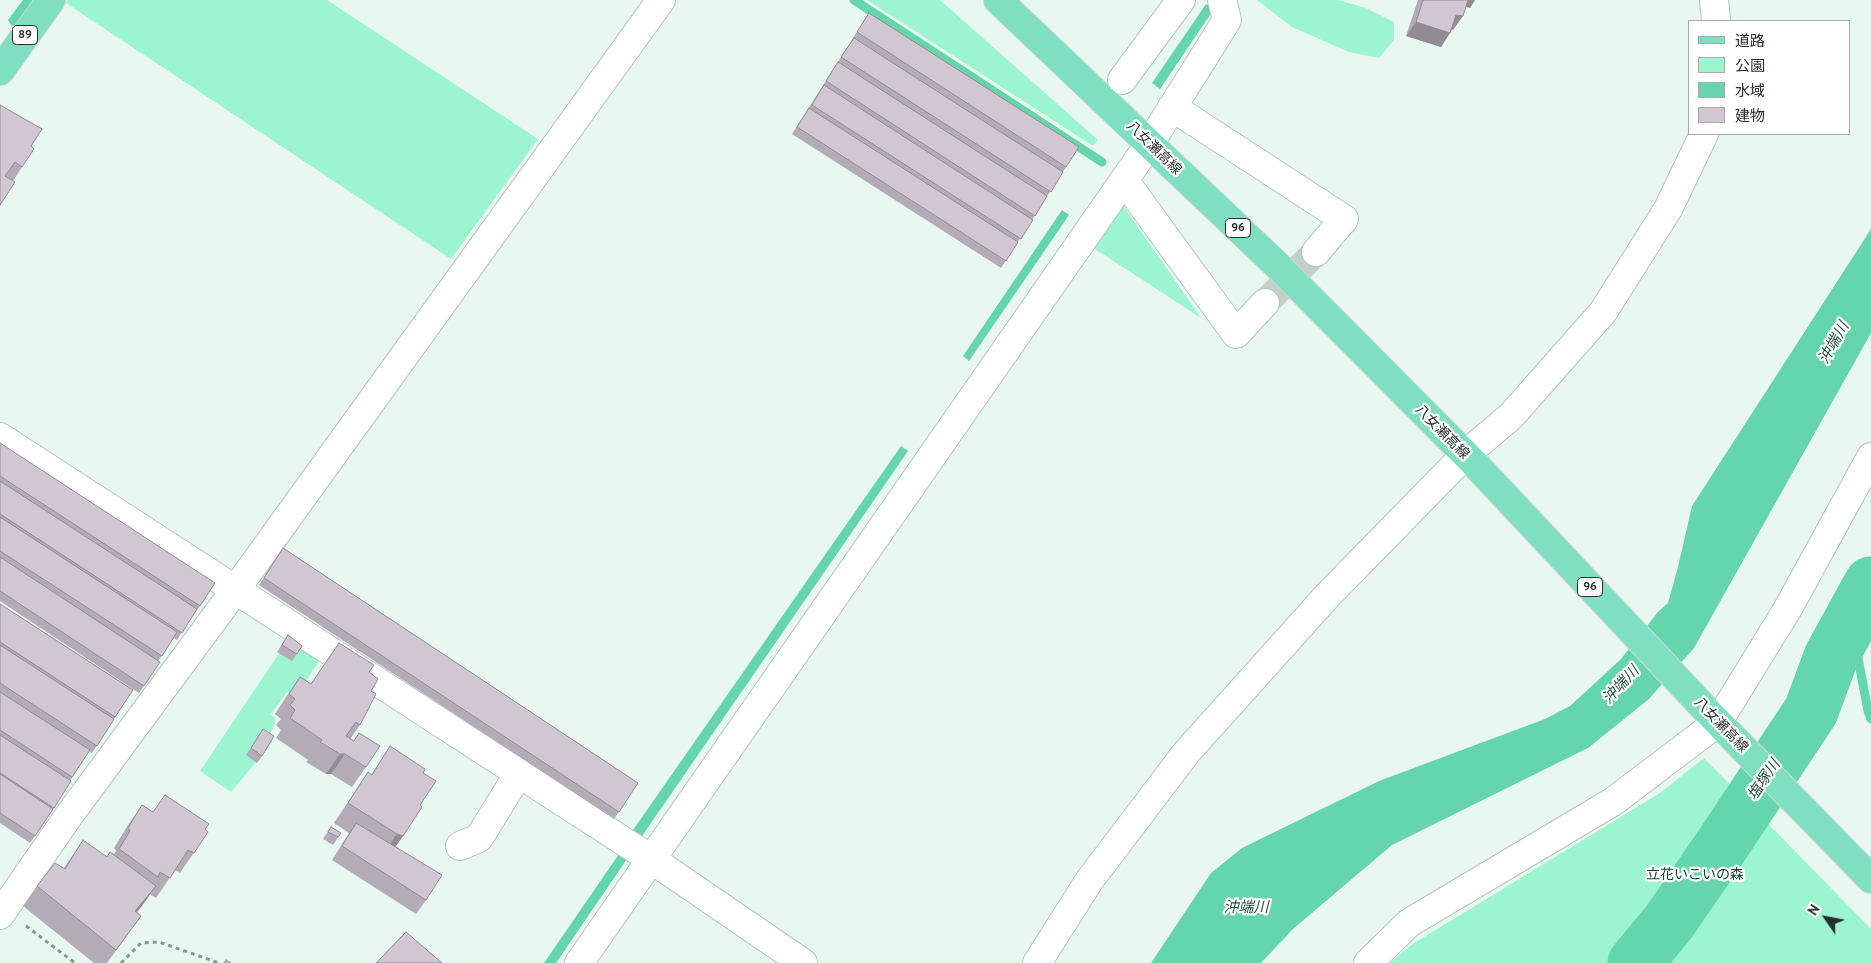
<!DOCTYPE html>
<html>
<head>
<meta charset="utf-8">
<style>
  body { margin:0 }
  #map { position:relative; width:1871px; height:963px; overflow:hidden; background:#e8f8f1; font-family:"PT Sans","Noto Sans JP",sans-serif }
  canvas { display:block }
  .legend { position:absolute; left:1688px; top:20px; width:162px; height:115px; box-sizing:border-box; background:#fff; border:1px solid #a9abaa; margin:0; padding:6px 9px; list-style:none; font-size:15px; color:#282e2b }
  .legend li { display:flex; align-items:center; gap:10px; height:25px }
  .legend b { width:25px; border:1px solid #a9abaa }
  .north { position:absolute; left:1801px; top:893px; width:50px; height:50px; -webkit-text-stroke:4px #fff; paint-order:stroke; rotate:303deg; font-size:14px; font-weight:700; line-height:20px; text-align:center; color:#282e2b }
  .north::after { content:''; display:block; margin:auto; width:18px; height:22px; background:#282e2b; clip-path:polygon(50% 0,100% 100%,50% 72%,0 100%) }
</style>
</head>
<body>
<div id="map">
<canvas width="1871" height="963"></canvas>
<ul class="legend">
<li><b style="height:6px;background:#7fdfc2"></b>道路</li>
<li><b style="height:14px;background:#9cf4d1"></b>公園</li>
<li><b style="height:14px;background:#65d5ac"></b>水域</li>
<li><b style="height:14px;background:#d0c7d3"></b>建物</li>
</ul>
<div class="north">N</div>
</div>
<script>
const context = document.querySelector('canvas').getContext('2d');
context.lineJoin = 'round';
function fillPath(path, color) {
  context.fillStyle = color;
  context.fill(path, 'evenodd');
}
function toPath(rows) {
  const path = new Path2D();
  for (const r of rows) {
    path.moveTo(r[0], r[1]);
    for (let i = 2; i < r.length; i += 2) path.lineTo(r[i], r[i + 1]);
  }
  return path;
}
function strokePath(path, color, width, dash) {
  context.strokeStyle = color;
  context.lineWidth = width;
  context.lineCap = dash ? 'butt' : 'round';
  context.setLineDash(dash || []);
  context.stroke(path);
}
function drawText(font, color, halo, rows, align = 'center') {
  context.font = font + ' "PT Sans","Noto Sans JP",sans-serif';
  context.lineWidth = 4.5;
  context.setLineDash([]);
  context.textBaseline = 'middle';
  context.strokeStyle = halo;
  context.fillStyle = color;
  for (const [text, x, y, turn = 0] of rows) {
    context.save();
    context.translate(x, y);
    context.rotate((+turn || 0) * Math.PI / 180);
    context.textAlign = isNaN(turn) ? turn : align;
    if (halo) context.strokeText(text, 0, 0);
    context.fillText(text, 0, 0);
    context.restore();
  }
}
fillPath(toPath([
  [68,0,327,0,538,139,451,259,66,3],
  [867,0,940,0,1098,140,1093,146],
  [1257,0,1338,0,1366,8,1394,22,1394,40,1379,58,1349,52,1292,27],
  [1122,204,1201,318,1092,247],
  [292,634,323,655,296,696,287,692,271,714,276,720,271,732,272,743,231,792,200,771],
  [1704,758,1871,929,1871,963,1390,963,1411,945,1660,793]
]), '#9cf4d1');
fillPath(toPath([
  [23,0,35,0,16,27,11,25,8,20],
  [1206,4,1214,9,1160,89,1152,83],
  [1062,210,1069,215,969,361,963,356],
  [1871,229,1871,333,1694,648,1649,699,1588,748,1392,845,1293,929,1261,963,1151,963,1211,873,1242,848,1379,781,1545,719,1570,706,1621,659,1658,612,1668,603,1678,567,1692,506],
  [901,446,908,451,642,836,633,830],
  [619,854,627,859,556,963,544,963]
]), '#65d5ac');
strokePath(toPath([
  [854,0,1102,162],
  [1851,621,1868,711,1871,719]
]), '#65d5ac', 9);
strokePath(toPath([
  [1635,963,1669,922,1724,842,1811,711,1831,657,1871,584]
]), '#65d5ac', 55);
strokePath(toPath([
  [1265,303,1316,252]
]), '#c2d0c9', 28, [28, 14]);
const minor = toPath([
  [1714,0,1716,21],
  [1122,80,1181,0],
  [1172,107,1344,219,1316,252],
  [1124,180,1236,334,1265,303],
  [0,437,651,859,803,963],
  [460,846,479,838,519,773],
  [0,915,70,814,236,589,661,0],
  [579,963,1150,143,1227,20,1222,0],
  [1037,963,1089,881,1186,753,1328,595,1465,455,1511,416,1603,312,1668,209,1704,134],
  [1368,963,1409,923,1614,801,1718,722,1787,610,1871,457]
]);
const major = toPath([
  [998,0,1279,267,1472,461,1708,712,1871,879],
  [0,71,51,0]
]);
strokePath(minor, '#b6c4be', 30);
strokePath(major, '#d4d5d5', 30);
strokePath(toPath([
  [26,926,75,963],
  [121,963,141,943,159,942,219,963]
]), '#8a9691', 3, [4, 4]);
strokePath(minor, '#fff', 28);
strokePath(major, '#7fdfc2', 28);
fillPath(toPath([
  [1418,0,1475,0,1470,8,1466,7,1453,30,1452,29,1441,47,1406,36],
  [869,13,1079,147,1001,268,792,134],
  [0,105,31,146,22,167,13,181,0,205],
  [0,443,200,606,195,613,194,613,177,640,174,638,158,661,160,662,139,693,0,601],
  [283,548,638,783,614,819,259,585],
  [0,604,133,690,92,753,89,751,70,781,54,808,30,843,0,823],
  [288,635,302,646,292,661,277,652],
  [339,643,369,672,371,691,360,725,350,739,366,767,352,787,331,774,326,774,306,762,308,760,276,738,281,730,276,725,281,719,275,714,286,697,300,677,311,684],
  [263,729,262,756,257,763,246,755],
  [390,746,423,773,420,805,403,836,395,847,426,900,416,914,332,860,349,833,334,823,368,772,371,775],
  [142,805,153,812,205,829,208,832,180,873,175,870,156,898,150,894,137,912,141,916,107,963,94,963,23,906,37,886,64,868,83,840,106,857,114,854,116,851,114,848,128,825],
  [331,827,341,833,333,845,323,839]
]), '#b3abb5');
fillPath(toPath([
  [1464,0,1475,0,1470,8,1461,5],
  [1456,15,1463,16,1453,30,1447,28],
  [1416,22,1450,33,1441,47,1406,36],
  [340,754,345,754,331,774,326,774],
  [397,834,403,836,389,856,383,854],
  [156,886,142,906,121,931,135,911]
]), '#928b94');
const building = toPath([
  [1423,0,1468,0,1463,16,1456,15,1450,33,1416,22,1423,0],
  [869,13,1079,147,1066,167,857,32,869,13],
  [854,38,1063,172,1051,192,841,57,854,38],
  [838,62,1047,196,1035,216,826,81,838,62],
  [824,85,1033,220,1021,239,812,105,824,85],
  [0,105,42,129,31,146,34,149,22,167,15,162,5,176,15,182,0,205,0,105],
  [809,108,1018,242,1006,261,797,127,809,108],
  [0,443,215,583,200,606,0,476,0,443],
  [0,481,197,609,182,633,0,514,0,481],
  [0,517,177,632,162,656,0,551,0,517],
  [283,548,638,783,619,812,264,578,283,548],
  [0,557,160,662,144,686,0,591,0,557],
  [0,604,133,690,115,717,0,642,0,604],
  [288,635,302,646,297,654,282,645,288,635],
  [339,643,374,665,369,672,378,679,371,691,376,694,360,725,356,722,346,736,354,741,359,733,380,746,366,767,345,754,340,754,320,742,322,740,290,718,295,710,290,705,295,699,289,694,300,677,311,684,339,643],
  [0,645,114,719,97,746,0,683,0,645],
  [0,692,90,750,72,777,0,730,0,692],
  [263,729,274,736,262,756,251,748,263,729],
  [0,735,71,781,54,808,0,773,0,735],
  [390,746,425,769,423,773,436,781,420,805,422,807,403,836,397,834,348,803,368,772,372,775,390,746],
  [0,774,53,809,35,836,0,813,0,774],
  [165,795,209,824,205,829,208,832,194,853,188,850,170,878,160,872,158,877,119,849,130,831,128,828,142,805,153,812,165,795],
  [356,823,442,875,426,900,342,846,356,823],
  [331,827,341,833,338,837,328,832,331,827],
  [83,840,107,857,110,852,156,886,135,911,141,916,116,950,37,886,55,863,65,869,83,840],
  [406,932,442,963,376,963,406,932],
  [226,960,231,963,224,963,226,960]
]);
fillPath(building, '#d0c7d3');
strokePath(building, '#928b94', 1);
for (const [x, y, w] of [
  [25,35,25],
  [1238,228,25],
  [1590,587,25]
]) {
  const box = new Path2D();
  box.roundRect(x - w / 2, y - 9.5, w, 19, 4);
  context.fillStyle = '#fff';
  context.fill(box);
  strokePath(box, '#282e2b', 1);
}
drawText('bold 12px', '#282e2b', null, [
  ["89",25,35],
  ["96",1238,228],
  ["96",1590,587]
]);
drawText('14px', '#282e2b', '#fff', [
  ["八女瀬高線",1154,148,44],
  ["八女瀬高線",1442,432,45],
  ["八女瀬高線",1721,725,46]
]);
drawText('14px', '#083b2b', '#fff', [
  ["立花いこいの森",1695,875]
]);
drawText('italic 15px', '#204f3e', '#fff', [
  ["沖端川",1834,343,-61],
  ["沖端川",1621,685,-47],
  ["塩塚川",1764,780,-56],
  ["沖端川",1246,908]
]);
</script>
</body>
</html>
